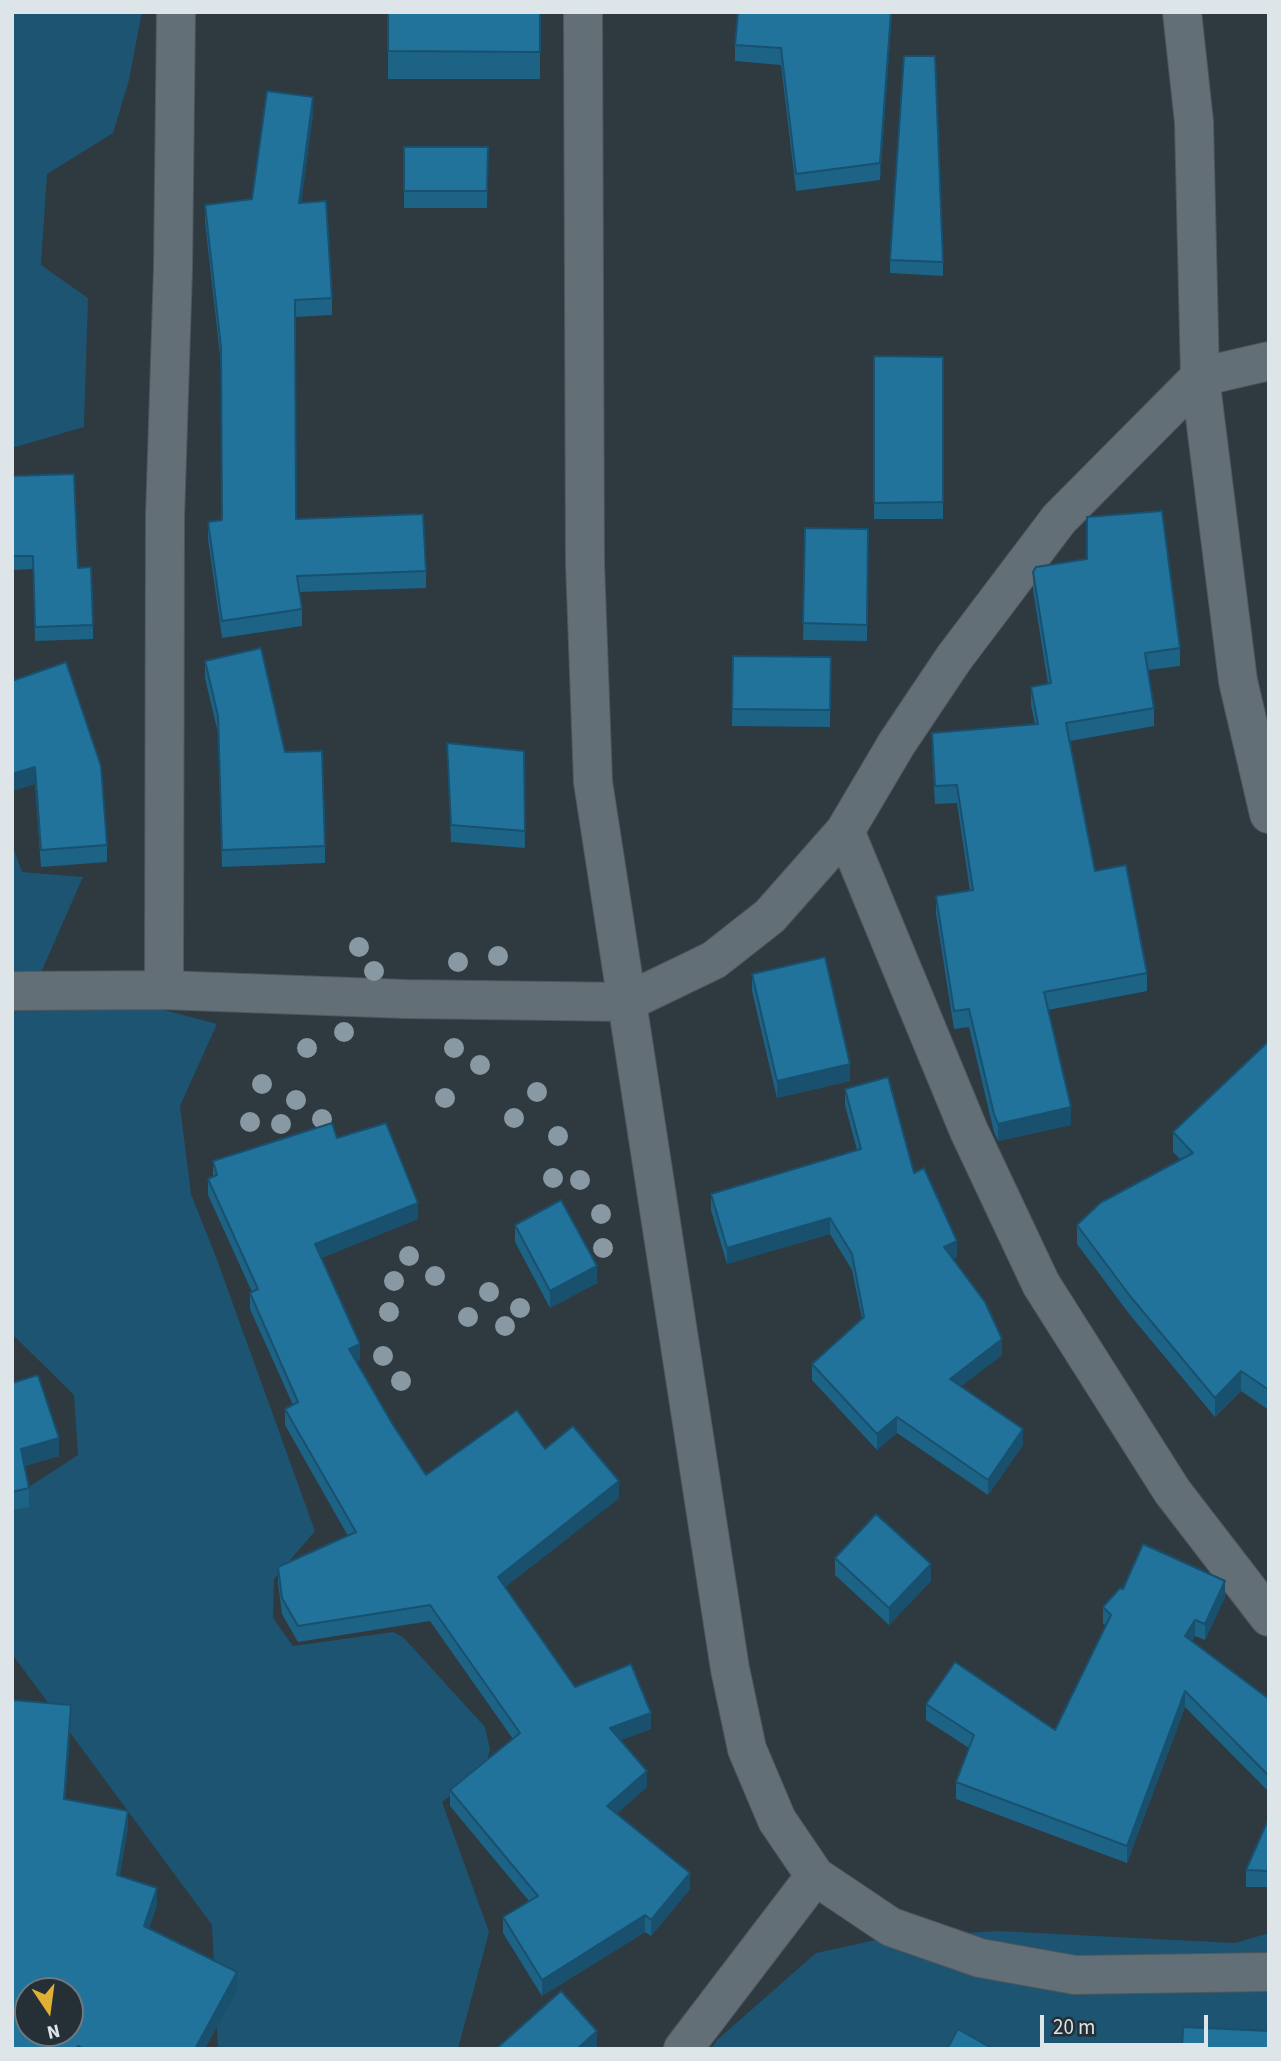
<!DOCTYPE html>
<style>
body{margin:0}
#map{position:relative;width:1281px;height:2061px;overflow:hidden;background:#2e3940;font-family:"Source Sans 3",sans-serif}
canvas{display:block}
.frame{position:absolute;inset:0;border:14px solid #dee5e9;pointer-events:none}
.north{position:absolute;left:14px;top:1977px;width:70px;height:70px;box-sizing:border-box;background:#242f36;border:2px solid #6e787e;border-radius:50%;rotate:167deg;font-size:19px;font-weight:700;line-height:28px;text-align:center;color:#dee5e9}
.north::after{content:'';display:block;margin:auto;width:24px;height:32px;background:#e0b034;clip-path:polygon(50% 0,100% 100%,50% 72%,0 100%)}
.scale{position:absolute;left:1040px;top:2015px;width:168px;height:32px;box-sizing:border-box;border:4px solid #dee5e9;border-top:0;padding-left:9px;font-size:21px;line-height:24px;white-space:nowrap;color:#dee5e9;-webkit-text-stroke:5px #242f36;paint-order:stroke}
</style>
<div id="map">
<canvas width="1281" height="2061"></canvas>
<div class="frame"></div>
<div class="north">N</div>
<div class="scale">20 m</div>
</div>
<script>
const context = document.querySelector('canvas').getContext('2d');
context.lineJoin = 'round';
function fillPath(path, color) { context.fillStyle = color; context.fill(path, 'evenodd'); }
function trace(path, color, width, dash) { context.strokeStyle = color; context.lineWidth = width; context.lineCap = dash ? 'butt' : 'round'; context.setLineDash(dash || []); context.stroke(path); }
fillPath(new Path2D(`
 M12 12H142L129 80 113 133 47 174 41 265 88 298 84 427 12 448Z
 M12 844 22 872 83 877 39 977 217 1024 180 1106 191 1194 216 1257 315 1531 274 1579 273 1618 293 1646 393 1632 403 1637 485 1727 490 1749 485 1770 442 1802 489 1932 458 2049H218L212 1925 12 1654V1512L24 1490 78 1455 74 1395 12 1334Z
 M998 1931 1235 1943 1269 1933V2049H711L717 2040 816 1953 880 1939Z`), '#1c5472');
const minor = new Path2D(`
 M583 12 585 563 593 782 730 1669 747 1749 777 1820 815 1876
 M1182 12 1194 122 1200 377 1238 681 1269 814
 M845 831 969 1131 1041 1284 1172 1491 1269 1617
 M164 990 165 517 173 269 176 12
 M12 991 164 990 405 999 627 1002 714 960 770 916 845 831 897 743 954 658 1059 519 1200 377 1269 361
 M683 2049 815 1876 891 1927 980 1958 1075 1975 1269 1972`);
trace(minor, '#4e575d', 40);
trace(minor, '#626f77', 38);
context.fillStyle = '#8899a4';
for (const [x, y] of [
 [359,947],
 [498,956],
 [458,962],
 [374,971],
 [344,1032],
 [307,1048],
 [454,1048],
 [480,1065],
 [262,1084],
 [537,1092],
 [445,1098],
 [296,1100],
 [514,1118],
 [322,1119],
 [250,1122],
 [281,1124],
 [558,1136],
 [553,1178],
 [580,1180],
 [601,1214],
 [603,1248],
 [409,1256],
 [435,1276],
 [394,1281],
 [489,1292],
 [520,1308],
 [389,1312],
 [468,1317],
 [505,1326],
 [383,1356],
 [401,1381]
]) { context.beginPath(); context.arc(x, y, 10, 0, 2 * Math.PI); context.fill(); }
fillPath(new Path2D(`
 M388 12H540V79H388Z
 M738 12H892L880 180 796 191 781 65 735 61V45Z
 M313 114 301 203 332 298V315L295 317 296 519 426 571V588L299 592 302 609V626L222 638 208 539V522L222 520 221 364 205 222V205L252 199Z
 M404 147H488L487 208H404Z
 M890 260 943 262V276L890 273Z
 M874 356 943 357V519H874Z
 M12 476 78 568 93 625V639L35 641 33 569 13 570Z
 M805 528 868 529 867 641 803 640Z
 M1033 572 1180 648V666L1148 670 1154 708V726L1070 741 1095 871 1147 973V991L1048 1010 1071 1125 998 1141 994 1132 969 1027 954 1029 936 914V896L970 891 957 803 935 804 932 751V733L1035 724 1031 705V687L1048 684 1033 590Z
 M733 656 831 657 830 727 732 726Z
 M205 661 285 752 325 846V863L222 867 218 733 205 678Z
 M12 681 107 845V862L41 867 35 784 12 791Z
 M447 743 524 751 525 848 451 842Z
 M752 974 850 1081 777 1098 752 991Z
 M1269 1041V1410L1241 1391 1215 1417 1130 1315 1077 1244V1225L1181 1160 1173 1152V1132Z
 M845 1089 914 1173 957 1257 953 1259 1002 1355 961 1386 1023 1445 988 1495 897 1433 877 1450 812 1380V1364L862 1319 852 1270 830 1234 727 1264 711 1210V1194L857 1150 845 1105Z
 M337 1138 418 1219 321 1258 360 1360 356 1362 393 1425 426 1475 545 1449 619 1498 505 1587 575 1687 651 1729 621 1740 647 1787 616 1814 690 1889 651 1936 645 1932 542 1996 503 1933V1917L529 1901 450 1806V1790L513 1739 430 1621 298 1642 282 1614 278 1583V1567L348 1536 285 1425V1409L293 1405 250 1309V1293L252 1292 208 1195V1179L213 1177V1161Z
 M515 1225 597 1283 550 1308 515 1242Z
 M12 1383 59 1456 25 1466 29 1488V1507L12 1510Z
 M835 1558 931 1581 889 1625 835 1575Z
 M1123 1589 1225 1597 1205 1640 1195 1636 1192 1641 1269 1699V1792L1185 1707 1127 1863 956 1799V1782L969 1748 926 1720V1704L1055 1730 1106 1626 1103 1623V1607Z
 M1269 1818V1887H1246V1870Z`), '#1d6386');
fillPath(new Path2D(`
 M891 12H892L880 180V163Z
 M313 97V114L299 220V203Z
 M35 767V784L12 791V774Z
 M850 1064V1081L777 1098V1081Z
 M1071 1107V1125L998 1141V1124Z
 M418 1203V1219L315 1260V1244Z
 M830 1218V1234L727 1264V1248Z
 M957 1241V1257L944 1263V1247Z
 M597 1266V1283L550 1308V1291Z
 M1002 1339V1355L950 1395V1379Z
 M360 1344V1360L349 1365V1349Z
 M1241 1371V1391L1215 1417V1398Z
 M897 1417V1433L877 1450V1434Z
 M1023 1429V1445L988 1495V1480Z
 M59 1438V1456L21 1467V1449Z
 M619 1481V1498L498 1593V1577Z
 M931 1564V1581L889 1625V1608Z
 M1225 1581V1597L1205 1640V1624Z
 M1195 1620V1636L1185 1652V1636Z
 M1185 1691V1707L1127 1863V1846Z
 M71 1705V1723L64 1818V1799Z
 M651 1713V1729L610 1744V1728Z
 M647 1771V1787L607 1822V1806Z
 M128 1811V1829L117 1893V1875Z
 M690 1873V1889L651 1936V1920Z
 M157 1888V1906L144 1944V1926Z
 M645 1915V1932L542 1996V1980Z
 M237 1972V1991L205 2049H195Z
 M597 2031V2048L577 2049Z`), '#18506d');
const building = new Path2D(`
 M388 12H540V52L388 51Z
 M738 12H891L880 163 796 174 781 48 735 45Z
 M904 56H935L943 262 890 260Z
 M267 91 313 97 299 203 326 201 332 298 295 300 296 519 423 514 426 571 297 576 302 609 222 621 208 522 222 520 221 347 205 205 252 199Z
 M404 147H488L487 191H404Z
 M874 356 943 357V502L874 503Z
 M74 474 78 568 91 567 93 625 35 627 33 556H13L12 476Z
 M1162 511 1180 648 1145 653 1154 708 1066 723 1095 871 1126 865 1147 973 1044 992 1071 1107 998 1124 994 1114 969 1009 954 1011 936 896 973 890 957 785 935 786 932 733 1038 724 1031 687 1051 683 1033 572 1036 567 1087 559V517Z
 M805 528 868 529 867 625 803 623Z
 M261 648 285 752 322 751 325 846 222 850 218 716 205 661Z
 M733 656 831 657 830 710 732 709Z
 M66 662 101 766 107 845 41 850 35 767 12 774V681Z
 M447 743 524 751 525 831 451 825Z
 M825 957 850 1064 777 1081 752 974Z
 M1269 1041V1390L1241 1371 1215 1398 1130 1296 1077 1225 1100 1203 1193 1153 1173 1132Z
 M888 1077 914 1173 924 1168 957 1241 944 1247 985 1302 1002 1339 950 1379 1023 1429 988 1480 897 1417 877 1434 812 1364 864 1317 852 1254 830 1218 727 1248 711 1194 861 1149 845 1089Z
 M332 1123 337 1138 386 1123 418 1203 315 1244 360 1344 349 1349 393 1425 426 1475 517 1410 545 1449 573 1426 619 1481 498 1577 575 1687 631 1664 651 1713 610 1728 647 1771 607 1806 690 1873 651 1920 645 1915 542 1980 503 1917 538 1896 450 1790 520 1733 430 1605 298 1626 282 1598 278 1567 356 1532 285 1409 298 1402 250 1293 258 1289 208 1179 217 1175 213 1161Z
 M561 1200 597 1266 550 1291 515 1225Z
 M38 1375 59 1438 21 1449 29 1488 12 1492V1383Z
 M876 1514 931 1564 889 1608 835 1558Z
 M1143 1544 1225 1581 1205 1624 1195 1620 1185 1636 1269 1699V1776L1185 1691 1127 1846 956 1782 974 1735 926 1704 955 1662 1055 1730 1111 1615 1103 1607 1120 1588 1123 1589Z
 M12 1700 71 1705 64 1799 128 1811 117 1875 157 1888 144 1926 237 1972 195 2049H84L78 2046 76 2049H12ZM28 1991H70V2033H28Z
 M1269 1818V1871L1246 1870Z
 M561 1991 597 2031 577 2049H496Z
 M1183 2027 1269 2031V2049H1182Z
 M958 2029 993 2049H947Z`);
fillPath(building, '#22739c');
trace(building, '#18506d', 2);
</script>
